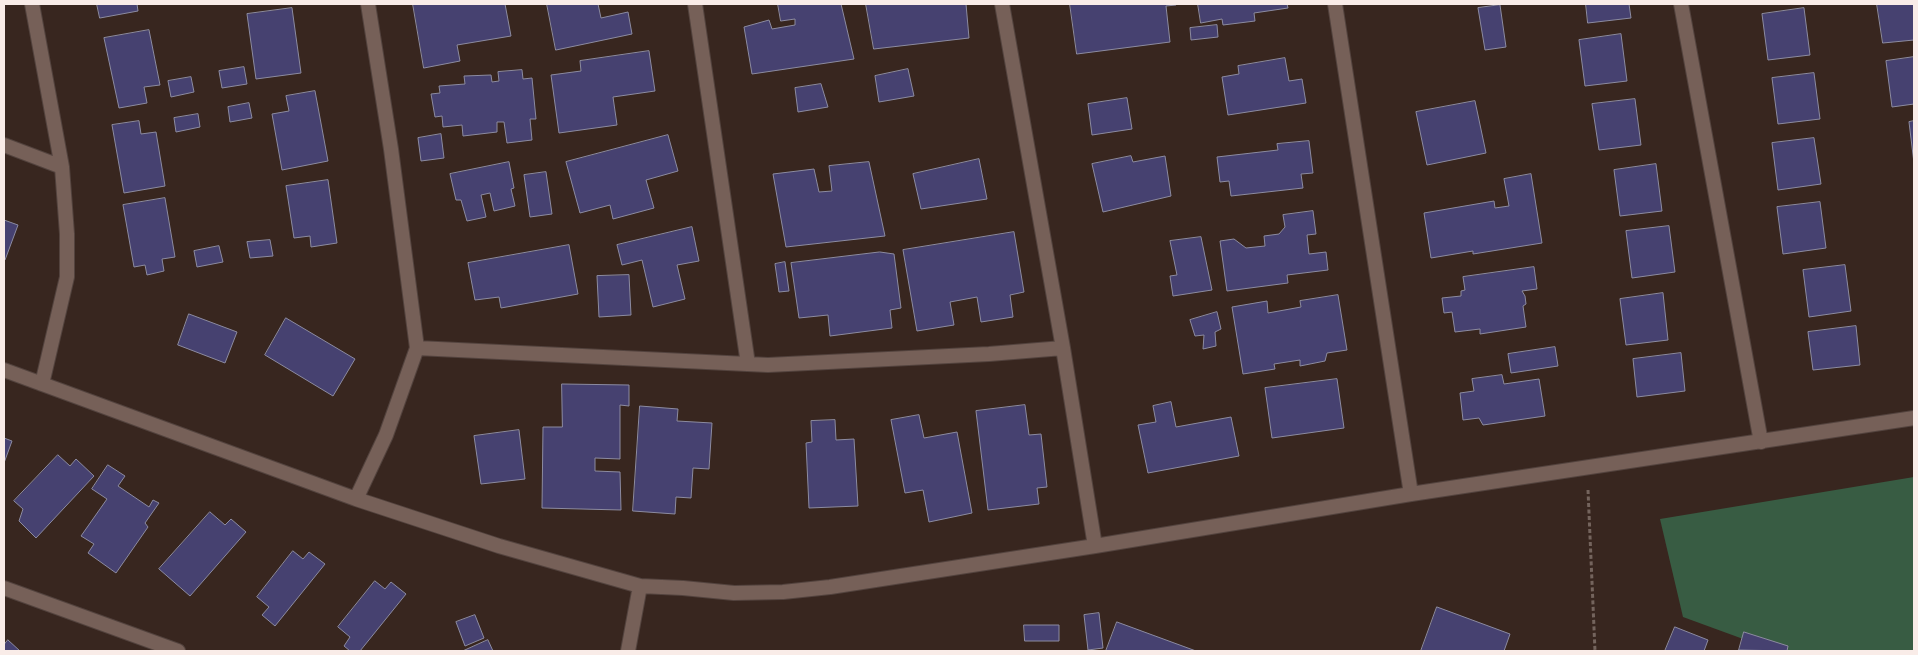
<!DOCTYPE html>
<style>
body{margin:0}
#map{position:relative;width:1918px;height:655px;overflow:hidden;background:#38261f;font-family:Cabin,sans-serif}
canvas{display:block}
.frame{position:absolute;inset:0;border:5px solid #f9ece8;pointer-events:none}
</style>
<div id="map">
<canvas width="1918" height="655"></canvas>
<div class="frame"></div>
</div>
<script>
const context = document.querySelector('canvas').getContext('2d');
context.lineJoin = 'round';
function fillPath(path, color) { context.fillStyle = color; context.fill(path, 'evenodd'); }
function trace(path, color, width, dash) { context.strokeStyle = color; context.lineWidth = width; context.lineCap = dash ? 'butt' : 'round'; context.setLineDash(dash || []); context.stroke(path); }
fillPath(new Path2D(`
 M1914 477V651H1776L1683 617 1660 519Z`), '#385c43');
const building = new Path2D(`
 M97 4H137L138 11 100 18Z
 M413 4H505L511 36 457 45 460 61 424 68Z
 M547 4H598L601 18 628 12 632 34 556 50Z
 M778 4H841L854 59 752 74 744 27 769 20 772 29 795 25V19L781 21Z
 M866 4H966L969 38 874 49Z
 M1070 4H1176V5L1166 6 1170 42 1077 54Z
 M1198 4H1287L1288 8 1254 13 1255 21 1223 25 1222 19 1201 23Z
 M1586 4H1629L1631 18 1588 23Z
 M1877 4H1914V40L1883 43Z
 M1500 5 1506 47 1485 50 1478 8Z
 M292 8 301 73 256 79 247 14Z
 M1804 8 1810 55 1768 60 1762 14Z
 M1217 25 1218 37 1191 40 1190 28Z
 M149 30 160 85 144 87 147 103 119 108 104 38Z
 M1621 34 1627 81 1585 86 1579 40Z
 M649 51 655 91 613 97 617 125 559 133 551 75 581 71 580 61Z
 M1914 57V104L1892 107 1886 61Z
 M1285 58 1289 81 1302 79 1306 103 1228 115 1222 77 1239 74 1238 66Z
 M244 67 247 84 222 88 219 71Z
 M908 69 914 96 879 102 875 76Z
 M522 70 523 79 532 78 536 119H530L532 140 507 143 504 122H497V132L463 136 462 125 443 127 442 116 435 117 431 94 440 93 439 86 465 84 464 76 491 75 492 82 499 81 498 72Z
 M1814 73 1820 119 1778 124 1772 78Z
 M191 77 194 92 171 97 168 81Z
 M821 84 828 107 798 112 795 88Z
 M315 91 328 161 282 170 272 114 289 111 286 96Z
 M1127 98 1132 129 1092 135 1088 104Z
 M1635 99 1641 145 1599 150 1592 104Z
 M1475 101 1486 153 1427 165 1416 112Z
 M249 103 252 118 230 122 228 107Z
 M198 114 200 127 176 132 174 118Z
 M139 121 141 134 156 132 165 186 124 193 112 125Z
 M1914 121V163L1909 122Z
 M441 134 444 158 421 161 418 138Z
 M668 135 678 171 646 180 654 208 613 219 610 205 580 213 566 162Z
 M1814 138 1821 184 1778 190 1772 143Z
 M1309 141 1313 173 1301 174 1303 188 1231 196 1229 181 1220 182 1217 157 1278 150 1277 144Z
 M1131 156 1133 162 1165 156 1171 196 1103 212 1092 164Z
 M979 159 987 199 921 209 913 174Z
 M509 162 514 188 511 189 515 206 494 211 490 193 481 195 486 217 467 221 461 200H456L450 174Z
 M869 162 885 236 786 247 773 174 814 169 819 192 832 191 829 166Z
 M1656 164 1662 211 1620 216 1614 170Z
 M546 172 552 214 530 217 524 175Z
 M1531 174 1542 243 1473 254V251L1431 258 1424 213 1494 201 1495 208 1509 206 1504 179Z
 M328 180 337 243 311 247 310 236 294 238 286 186Z
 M165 198 175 257 162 259 164 271 147 275 145 265 134 267 123 205Z
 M1820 202 1826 248 1783 254 1777 207Z
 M1313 211 1316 234 1307 235 1309 254 1326 252 1328 270 1287 275 1288 283 1227 291 1220 241 1234 239 1246 248 1265 246 1264 236 1279 234 1285 227 1283 215Z
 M4 220 18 225 5 260H4Z
 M1669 226 1675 272 1632 278 1626 231Z
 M692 227 699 261 677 265 685 299 653 307 642 260 622 265 617 245Z
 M1014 232 1024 292 1010 295 1013 317 981 322 977 297 950 302 954 325 917 331 903 250Z
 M1201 237 1212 290 1173 296 1170 276 1177 275 1170 241Z
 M270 240 273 256 250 258 247 242Z
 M569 245 578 294 501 308 499 297 475 300 468 263Z
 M219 246 223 262 197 267 194 251Z
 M880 252 894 254 901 308 890 310 892 328 830 336 828 315 799 318 791 263Z
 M785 262 789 291 779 292 775 264Z
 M1845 265 1851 311 1809 317 1803 270Z
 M1534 267 1537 289 1522 291 1525 296 1526 304 1523 306 1526 327 1480 334V329L1455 332 1452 312 1444 313 1442 298 1461 296V291L1465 290 1463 277Z
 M629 275 631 315 599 317 597 276Z
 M1663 293 1668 340 1626 345 1620 299Z
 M1338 295 1347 350 1327 353 1325 361 1300 366V360L1274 364 1275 369 1243 374 1232 307 1267 301 1268 313 1301 307 1300 301Z
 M1217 312 1221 329 1215 332 1216 346 1203 349 1204 335 1195 336 1190 320Z
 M189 314 237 332 225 363 178 345Z
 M286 318 355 359 333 396 265 355Z
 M1856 326 1860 365 1813 370 1808 332Z
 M1555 347 1558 366 1511 373 1508 354Z
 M1681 353 1685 391 1637 397 1633 359Z
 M1502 375 1504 384 1539 379 1545 416 1483 425 1479 418 1463 420 1460 393 1474 391 1472 379Z
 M1337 379 1344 428 1272 438 1265 388Z
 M562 384 629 385V406L620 405V459L595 458V471L620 472 621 510 542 508 543 427H562Z
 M1171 402 1176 427 1231 417 1239 456 1148 473 1138 425 1156 422 1153 406Z
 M1025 405 1029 435 1041 434 1047 487 1037 488 1039 504 988 510 976 411Z
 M640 406 678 409 677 421 712 423 709 469 693 468 691 498 676 497 675 514 633 511Z
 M919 415 924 438 957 432 972 513 929 522 923 490 905 493 891 420Z
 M835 420 836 440 854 439 858 506 809 508 806 443 812 442 811 421Z
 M519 430 525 479 481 484 474 436Z
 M4 438 12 441 4 463Z
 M58 455 70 466 76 459 94 476 36 538 19 521 23 509 14 501Z
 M108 465 125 476 118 486 149 507 153 500 159 503 145 523 148 527 116 573 88 553 94 544 81 536 107 499 92 489Z
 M210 512 225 525 231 519 246 532 190 596 159 569Z
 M293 551 303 559 309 552 325 564 275 626 262 615 269 607 257 597Z
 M375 581 385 589 391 582 406 594 360 651H350L344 646 350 637 338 627Z
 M1437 607 1510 634 1504 651H1421Z
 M1099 613 1103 648 1088 650 1084 615Z
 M475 615 484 638 465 646 456 622Z
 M1117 622 1196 651H1106Z
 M1024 625H1059V641H1025Z
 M1675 627 1708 640 1704 651H1665Z
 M1744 632 1788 646 1787 651 1739 650Z
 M8 640 20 651H4V645Z
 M488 640 493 651H463Z`);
fillPath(building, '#464170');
trace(building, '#8c8ba0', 1);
const minor = new Path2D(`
 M32 4 62 167 67 234V277L42 384
 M695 4 748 364
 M1002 4 1063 348 1095 546
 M1335 4 1411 494
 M1681 4 1761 442
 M4 145 62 167
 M417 348 768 365 989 354 1063 348
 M4 370 356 499 499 546 640 586 683 588 734 593 783 592 830 587 1095 546 1411 494 1914 418
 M356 499 386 435 417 348 391 149 368 4
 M4 588 178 651
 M628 651 640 586`);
trace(minor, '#53433e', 16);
trace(new Path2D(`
 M1588 490 1595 651`), '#74645d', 3, [4, 2.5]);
trace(minor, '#766058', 14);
</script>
